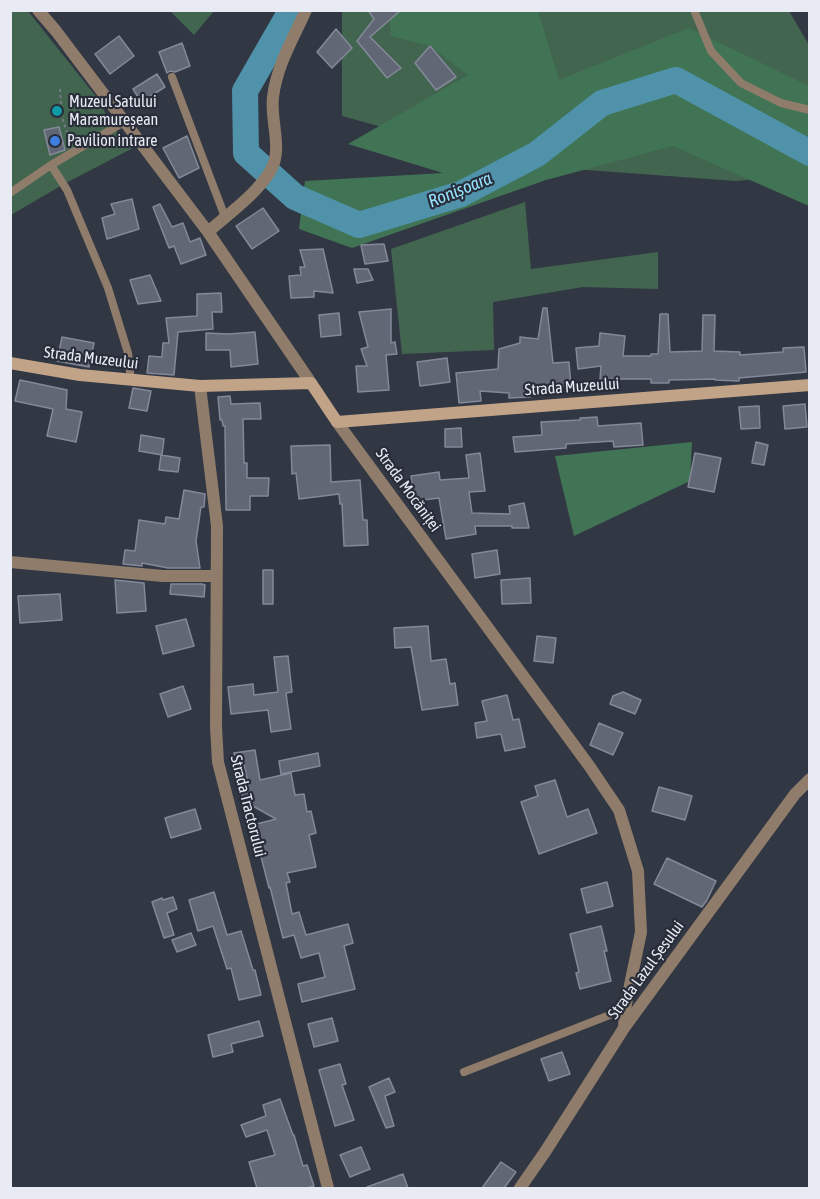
<!DOCTYPE html>
<meta charset="utf-8">
<style>
body{margin:0}
#map{position:relative;width:820px;height:1199px;overflow:hidden;background:#323744;font-family:"Asap Condensed",sans-serif}
canvas{display:block}
.frame{position:absolute;inset:0;border:12px solid #e8ebf4;pointer-events:none}
</style>
<div id="map">
<canvas width="820" height="1199"></canvas>
<div class="frame"></div>
</div>
<script>
const context = document.querySelector('canvas').getContext('2d');
context.lineJoin = 'round';
function fillPath(path, color) { context.fillStyle = color; context.fill(path, 'evenodd'); }
function trace(path, color, width, dash) { context.strokeStyle = color; context.lineWidth = width; context.lineCap = dash ? 'butt' : 'round'; context.setLineDash(dash || []); context.stroke(path); }
function label(font, color, halo, rows, align = 'center') {
  context.font = font + ' "Asap Condensed",sans-serif'; context.lineWidth = 4.5; context.setLineDash([]); context.textBaseline = 'middle'; context.strokeStyle = halo; context.fillStyle = color; for (const [text, x, y, turn = 0] of rows) {
    context.save(); context.translate(x, y); context.rotate((+turn || 0) * Math.PI / 180); context.textAlign = isNaN(turn) ? turn : align; if (halo) context.strokeText(text, 0, 0); context.fillText(text, 0, 0); context.restore();
  }
}
fillPath(new Path2D(`
 M11 11H28L102 104C109 128 116 132 135 147L64 184 11 215Z
 M170 11H214L194 35Z
 M342 11H789L809 45V174L736 181 519 165 342 116Z
 M525 202 531 269 658 252V289L583 287 493 302 494 350 402 354 391 249Z`), '#42654f');
fillPath(new Path2D(`
 M389 11H538L559 80 689 28 809 86V206L673 146 546 180 352 248 299 229 305 181 443 173 348 144 468 75 430 46 391 36Z
 M692 442 690 481 574 536 555 456Z`), '#407454');
trace(new Path2D(`
 M289 10 287 18 245 91 246 153 295 197 359 225 461 194 537 154 602 103 676 80 810 153`), '#4f92a9', 26);
const building = new Path2D(`
 M368 10H401L370 37 401 68 387 78 357 41 374 19Z
 M336 29 352 48 332 68 317 52Z
 M119 36 134 56 110 74 95 54Z
 M182 43 190 66 175 72 170 71 167 73 159 52Z
 M430 46 456 77 436 90 415 63Z
 M157 74 165 87 141 102 133 89Z
 M59 127 65 150 50 155 44 130Z
 M187 136 199 168 179 178 163 148Z
 M132 199 139 229 107 239 102 218 115 214 111 204Z
 M160 204 172 227 183 223 190 242 200 238 206 255 181 264 174 246 169 248 153 207Z
 M263 208 279 231 252 249 236 226Z
 M384 244 388 261 365 264 361 245Z
 M323 249 333 293 314 291V297L291 298 289 276 301 275 300 267H305L300 250Z
 M354 269H368L373 280 357 283Z
 M150 275 161 301 138 304 130 280Z
 M221 293 222 312H212L213 329 178 332 174 375 147 373 149 356 162 357 163 343H169L166 318 197 316V294Z
 M543 308H547L553 363 569 362 571 386 530 389V397L509 398V393L480 391 481 401 459 403 456 373 498 369 499 349 520 343V337L538 339Z
 M391 309V343L395 342 397 354 386 355 389 390 358 392 356 366H367L361 349 368 347 359 312Z
 M339 313 341 335 321 337 319 315Z
 M660 314H668L670 352 702 351 703 315H715L714 351 740 352V355L783 352V348L804 347 806 372 739 378V381L715 380V379L669 380V383H651V379H600L601 366 578 369 576 348 599 346 600 333 625 336 623 356H651V354H658Z
 M255 332 258 364 231 367 230 350H206V333L229 334Z
 M62 337 94 343 89 367 57 361Z
 M447 358 450 382 420 386 417 362Z
 M20 380 67 390 66 409 82 412 76 442 47 436 53 409 15 401Z
 M133 388 151 391 147 411 129 408Z
 M230 396 231 404 260 403 261 419H243L244 463H247V478H269L268 496H250V510H226L225 426H223L222 420H220L218 397Z
 M805 404 807 427 785 429 783 406Z
 M759 406 760 428 741 429 739 407Z
 M597 417 598 426 641 423 643 445 614 447 613 441 566 444V448L515 452 513 437 542 435 541 422 580 420V418Z
 M461 428 462 447H445V429Z
 M141 435 164 439 162 455 139 451Z
 M756 442 768 445 764 465 752 463Z
 M330 445 331 482 360 480 363 520H367L368 545 344 546 342 504H340L339 494 299 499 296 473 292 474 291 446Z
 M480 453 485 491 469 492 472 513 510 514 509 506 524 503 529 528H512V526H475L476 534 446 539 439 498 414 501 411 476 439 472 440 480 469 478 466 455Z
 M695 453 721 458 714 492 688 487Z
 M161 455 180 458 178 472 159 470Z
 M184 490 205 494 204 507H201L196 541 200 568H168L142 563V566L123 564 125 550 135 551 139 520 165 524 166 517 179 519Z
 M497 550 500 574 475 578 472 554Z
 M263 570H273V604H263Z
 M530 578 531 603 502 604 501 580Z
 M115 580 144 583 146 611 117 613Z
 M171 584H202L205 585 204 597 170 594Z
 M60 594 62 620 20 623 18 596Z
 M186 619 194 646 163 654 156 626Z
 M428 626 431 661 446 659 450 684 455 683 458 705 422 710 411 647 395 648 394 628Z
 M537 636 556 638 553 663 534 661Z
 M288 656 292 692 286 693 291 729 271 732 268 710 231 714 228 687 253 684 254 695 278 692 274 657Z
 M183 686 191 709 168 717 160 694Z
 M623 692 641 700 635 714 610 704 613 696Z
 M507 695 513 720 519 719 525 747 505 751 501 734 477 738 475 723 487 721 482 701Z
 M599 723 623 733 613 755 590 745Z
 M255 750 260 780 291 773 295 795 304 794 307 812 311 811 316 833 309 835 316 867 287 873 290 882 286 883 292 914 299 912 306 935 348 924 353 943 344 946 355 989 302 1002 298 984 325 977 319 953 301 958 294 935 283 938 270 887 269 888 253 825 276 819 244 801 241 790 249 788 244 765 237 766 234 753Z
 M318 753 320 766 281 774 279 761Z
 M555 780 567 817 588 809 597 833 539 854 521 802 538 796 535 786Z
 M659 787 692 796 685 820 652 811Z
 M195 809 201 829 171 838 165 818Z
 M667 858 716 881 707 900 702 907 654 884Z
 M607 882 613 906 587 913 581 889Z
 M214 892 227 935 241 931 253 970H255L261 995 239 1000 231 968 227 969 213 926 198 931 189 900Z
 M173 897 177 909 167 913 174 935 164 938 152 902 162 898 163 900Z
 M601 926 607 951H604L611 981 580 989 576 973 579 972 570 934Z
 M191 933 196 945 177 952 172 940Z
 M332 1018 338 1041 314 1047 308 1024Z
 M259 1021 263 1036 231 1044 233 1052 213 1057 208 1035Z
 M562 1052 570 1074 549 1081 541 1059Z
 M340 1064 346 1084 342 1085 354 1120 335 1126 319 1070Z
 M389 1078 395 1092 385 1096 394 1126 386 1128 369 1087Z
 M280 1099 293 1135H294L303 1166 307 1165 314 1186 306 1188H257L249 1162 275 1155 267 1130 246 1137 241 1125 266 1116 263 1105Z
 M361 1147 370 1169 350 1177 340 1155Z
 M501 1162 516 1172 504 1188H482Z
 M403 1174 408 1188H367V1187Z`);
fillPath(building, '#616775');
trace(building, '#838998', 1.5);
trace(new Path2D(`
 M60 89 62 117 70 142`), '#747883', 2, [3, 3]);
trace(new Path2D(`
 M694 10 711 51 741 83 781 103 810 110
 M172 77 225 217
 M51 165 67 190 108 288 128 353 131 381
 M10 193 51 165 124 122
 M464 1072 625 1009`), '#8f7c6b', 8);
trace(new Path2D(`
 M38 10 56 31 208 232 311 383
 M208 232C228 214 257 194 271 170 283 148 270 121 273 97 277 65 293 39 306 10
 M200 386 217 526 216 727 218 762 328 1188
 M337 422 590 767 619 810 638 871 641 932 625 1009 624 1028
 M10 562 163 576H216
 M520 1188 545 1152 624 1028 795 794 810 779`), '#8f7c6b', 12);
trace(new Path2D(`
 M10 363 80 375 200 386 311 383 337 422 810 385`), '#c1a388', 12);
for (const [x, y, r, color] of [
 [57,111,6,"#0f9aa8"],
 [55,141,6,"#3f7fe0"]
]) { const dot = new Path2D(); dot.arc(x, y, r, 0, 2 * Math.PI); context.fillStyle = color; context.fill(dot); trace(dot, '#282d39', 2); }
label('16px', '#e8ebf4', '#282d39', [
 ["Muzeul Satului",69,102],
 ["Maramureșean",69,120],
 ["Pavilion intrare",67,141]
], 'left');
label('16px', '#e8ebf4', '#282d39', [
 ["Strada Muzeului",91,358,7],
 ["Strada Muzeului",572,387,-4],
 ["Strada Mocăniței",408,490,54],
 ["Strada Tractorului",248,806,76],
 ["Strada Lazul Șesului",646,970,-54]
]);
label('italic 18px', '#96e3ff', '#282d39', [
 ["Ronișoara",460,190,-22]
]);
</script>
